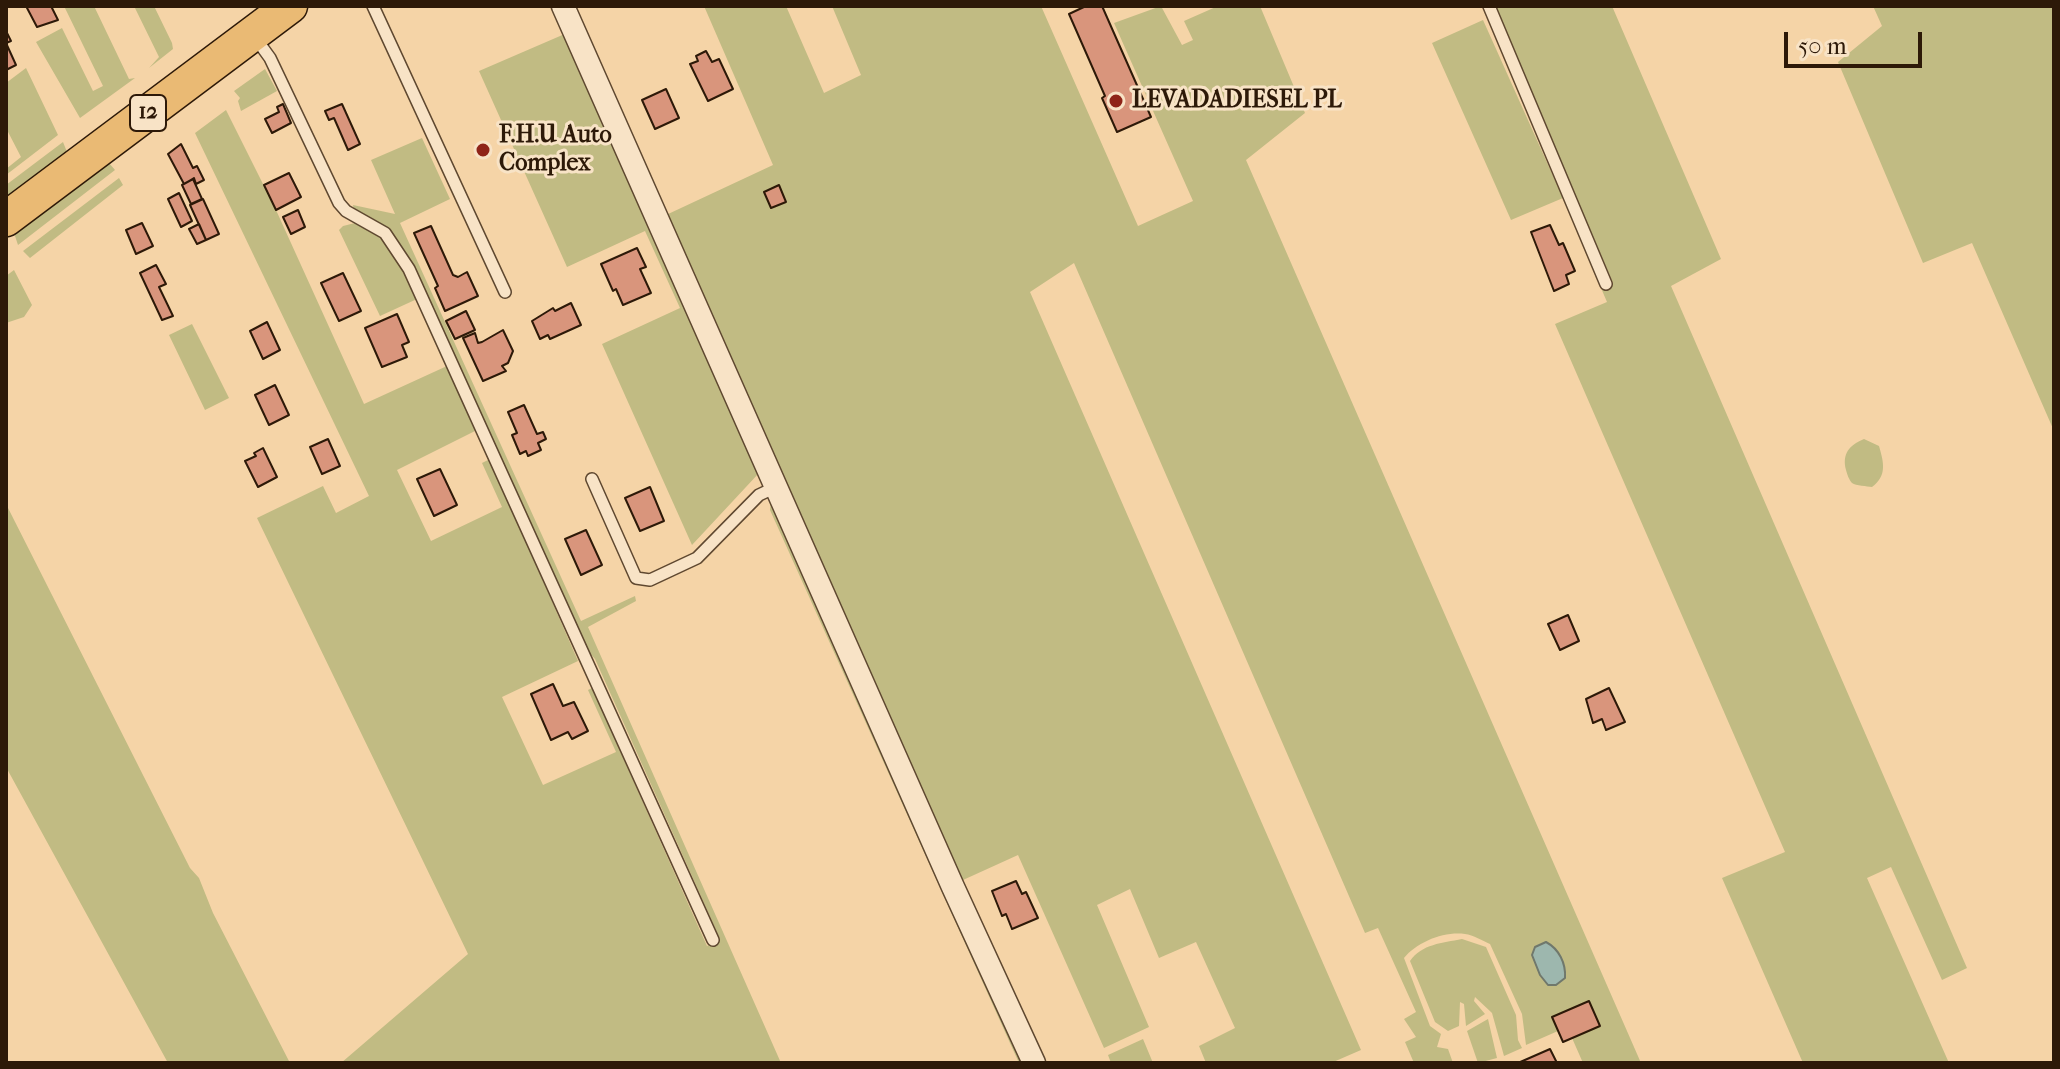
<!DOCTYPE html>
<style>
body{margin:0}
#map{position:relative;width:2060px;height:1069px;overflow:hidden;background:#f5d4a7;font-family:"IM FELL French Canon",serif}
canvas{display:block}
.frame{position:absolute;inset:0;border:8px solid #2d1908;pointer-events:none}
.scale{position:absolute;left:1784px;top:32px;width:138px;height:36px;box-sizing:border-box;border:4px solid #2d1908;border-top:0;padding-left:10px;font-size:24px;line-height:28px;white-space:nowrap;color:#2d1908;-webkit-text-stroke:6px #f8e3c6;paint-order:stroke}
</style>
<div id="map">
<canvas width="2060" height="1069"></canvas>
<div class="frame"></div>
<div class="scale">50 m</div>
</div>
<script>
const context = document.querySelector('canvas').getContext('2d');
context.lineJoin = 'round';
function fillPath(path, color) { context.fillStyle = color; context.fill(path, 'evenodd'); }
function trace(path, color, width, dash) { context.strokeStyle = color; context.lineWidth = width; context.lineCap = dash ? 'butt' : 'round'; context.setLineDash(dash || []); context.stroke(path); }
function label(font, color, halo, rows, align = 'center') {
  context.font = font + ' "IM FELL French Canon",serif'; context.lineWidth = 6; context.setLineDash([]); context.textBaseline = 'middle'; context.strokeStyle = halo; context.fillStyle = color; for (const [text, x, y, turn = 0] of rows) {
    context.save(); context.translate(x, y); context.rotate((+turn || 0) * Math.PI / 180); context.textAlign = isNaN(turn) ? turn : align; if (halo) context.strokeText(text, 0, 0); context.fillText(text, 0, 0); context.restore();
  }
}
fillPath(new Path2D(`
 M64 6H94L129 79 135 78 80 118 36 42 62 28 93 91 103 86Z
 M134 6H154L172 43 173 49 149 68 159 57Z
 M704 6H786L824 93 861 75 832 6H1041L1138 226 1193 201 1114 23 1161 6 1182 45 1193 40 1184 21 1218 6H1260L1305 113 1246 160 1641 1063H1583L1572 1038 1600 1026 1558 1031 1526 1045 1522 1014 1490 944C1483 941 1473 935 1465 934 1444 931 1417 942 1404 958L1430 1026 1441 1034 1437 1047 1448 1049 1453 1063H1414L1405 1042 1416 1037 1404 1019 1416 1012 1378 928 1365 933 1074 263 1030 292 1361 1050 1331 1063H1206L1199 1046 1235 1028 1196 942 1159 958 1130 889 1097 905 1149 1027 1104 1048 1018 855 963 880 954 870 666 215 773 165Z
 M1494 6H1612L1721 259 1671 286 1967 968 1942 980 1891 867 1867 878 1949 1063H1803L1722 878 1785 852 1555 324 1607 302 1601 288 1613 283Z
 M1873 6H2054V431L1972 243 1923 263 1838 62 1882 26Z
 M1483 20 1563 198 1511 220 1432 43Z
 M567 33 759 473 692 545 602 344 680 308 645 231 567 267 479 71Z
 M26 68 58 135 6 175V169L21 157 6 128V83Z
 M265 69 277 91 241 111 238 101 240 98 234 91Z
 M226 110 276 210 364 404 447 366 475 431 397 470 431 541 502 507 482 463 490 459 578 661 502 697 543 785 616 752 588 690 592 688 707 946 720 939 595 659 589 652 404 251 392 234 354 210 353 205 395 214 371 160 422 138 450 199 400 223 581 621 635 596 636 601 588 627 781 1063H341L468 954 257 518 323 486 336 513 369 496 195 133Z
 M63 142 67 152 6 199V185Z
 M109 163 115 170 18 245 14 233Z
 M119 178 123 185 30 258 23 251Z
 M355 223C390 234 401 268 417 299L380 316 339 230 343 226Z
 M14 270 32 305 24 317 6 323V276Z
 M192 324 229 398 205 410 169 335Z
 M1864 439 1879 446C1884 463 1887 476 1872 487 1867 486 1856 486 1852 483 1849 480 1847 474 1846 470 1842 454 1849 445 1864 439Z
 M771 499 1026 1063H1019L770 510Z
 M6 504 190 868 199 878 213 913 290 1063H168L6 767Z
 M1462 939 1486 947 1516 1015 1518 1040 1522 1048 1504 1056 1492 1013 1475 997 1474 1001 1485 1014 1466 1026 1464 1004 1460 1002 1459 1026 1448 1031 1435 1022 1410 961C1422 944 1442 943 1462 939Z
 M1488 1019 1497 1058 1478 1063 1467 1031Z
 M1143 1039 1153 1063H1111L1108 1055Z`), '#c1bb83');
const water = new Path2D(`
 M1546 942C1559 949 1566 963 1565 978L1556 985H1548L1540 975 1532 955 1535 947Z`);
fillPath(water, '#9db7ae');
trace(water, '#70786c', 2);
const building = new Path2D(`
 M26 6H51L58 20 37 27Z
 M1086 6H1102L1151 117 1117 132 1102 98 1105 96 1069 14Z
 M6 31 11 41 6 43 16 65 6 70Z
 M706 51 712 62 719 59 733 89 708 101 690 64 698 61 696 56Z
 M666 89 679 118 655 129 642 100Z
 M283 104 291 123 272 133 265 119 279 112 277 107Z
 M342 104 360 144 348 150 334 118 329 120 325 111Z
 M181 144 193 168 197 166 204 180 196 184 194 178 184 184 168 154Z
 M289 173 301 197 276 210 264 185Z
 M193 179 202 199 191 204 182 185Z
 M779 185 786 202 771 208 764 192Z
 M179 193 192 221 181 227 168 199Z
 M203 199 219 234 206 240 190 205Z
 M298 210 305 227 291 234 283 217Z
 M142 223 153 246 136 254 126 230Z
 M199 224 206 240 197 244 189 229Z
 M1550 225 1559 245 1563 243 1575 271 1566 275 1569 284 1554 291 1531 232Z
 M431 226 453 275 458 277 467 272 478 296 445 311 435 288 438 286 414 233Z
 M637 248 646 267 640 269 651 293 623 305 616 289 613 291 601 264Z
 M156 265 166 284 159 287 173 316 162 320 140 273Z
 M343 273 361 311 339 321 321 283Z
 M571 303 581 325 550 339 548 335 540 339 532 321 553 308 555 311Z
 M466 311 475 330 455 339 446 321Z
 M397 314 409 342 402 345 407 357 382 367 365 328Z
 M267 322 280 350 263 359 250 331Z
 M503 330 513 351 508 363 502 366 506 371 483 381 463 338 475 333 478 343 482 342Z
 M275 385 289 415 269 425 255 395Z
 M524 405 537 434 543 432 546 439 538 443 541 450 528 456 526 451 520 454 512 435 517 433 508 412Z
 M328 439 340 466 322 474 310 447Z
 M263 448 277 477 258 487 245 461 256 456 254 453Z
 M440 469 457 505 434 516 417 479Z
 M650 487 664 521 640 531 625 498Z
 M586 530 602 565 581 575 565 539Z
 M1568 615 1579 641 1560 650 1548 624Z
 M553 684 563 706 574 702 588 731 572 739 568 732 551 740 531 694Z
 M1609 688 1625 722 1606 730 1602 719 1593 723 1586 699Z
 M1016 881 1022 894 1026 892 1038 918 1012 929 1006 914 1002 916 992 891Z
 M1589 1001 1600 1026 1563 1042 1552 1017Z
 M1550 1049 1557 1063H1518Z`);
fillPath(building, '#d9957c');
trace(building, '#2d1908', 2);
const service = new Path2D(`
 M373 6 505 292
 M1489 6 1606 284
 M254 36 270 58 339 203 346 211 385 233 409 269 713 940
 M592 479 636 578 650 580 697 558 759 495 776 487`);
const minor = new Path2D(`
 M563 6 953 887 1034 1063`);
const primary = new Path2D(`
 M6 219 290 6`);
trace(service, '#5f4830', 14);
trace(minor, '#5f4830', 25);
trace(primary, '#2d1908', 37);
trace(service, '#f8e3c6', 11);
trace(minor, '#f8e3c6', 22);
trace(primary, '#eaba74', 34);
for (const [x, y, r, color] of [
 [1116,101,8,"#8f2418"],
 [483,150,8,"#8f2418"]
]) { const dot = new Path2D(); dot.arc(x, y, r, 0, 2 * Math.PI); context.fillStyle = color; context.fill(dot); trace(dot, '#f8e3c6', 3); }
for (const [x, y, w] of [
 [148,113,36]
]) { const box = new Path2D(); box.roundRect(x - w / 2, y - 18, w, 36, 6); context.fillStyle = '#f8e3c6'; context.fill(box); trace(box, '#2d1908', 2); }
label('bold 22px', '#2d1908', null, [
 ["12",148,113]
]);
label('bold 24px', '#2d1908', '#f8e3c6', [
 ["LEVADADIESEL PL",1132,101],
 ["F.H.U Auto",499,136],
 ["Complex",499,164]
], 'left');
</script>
